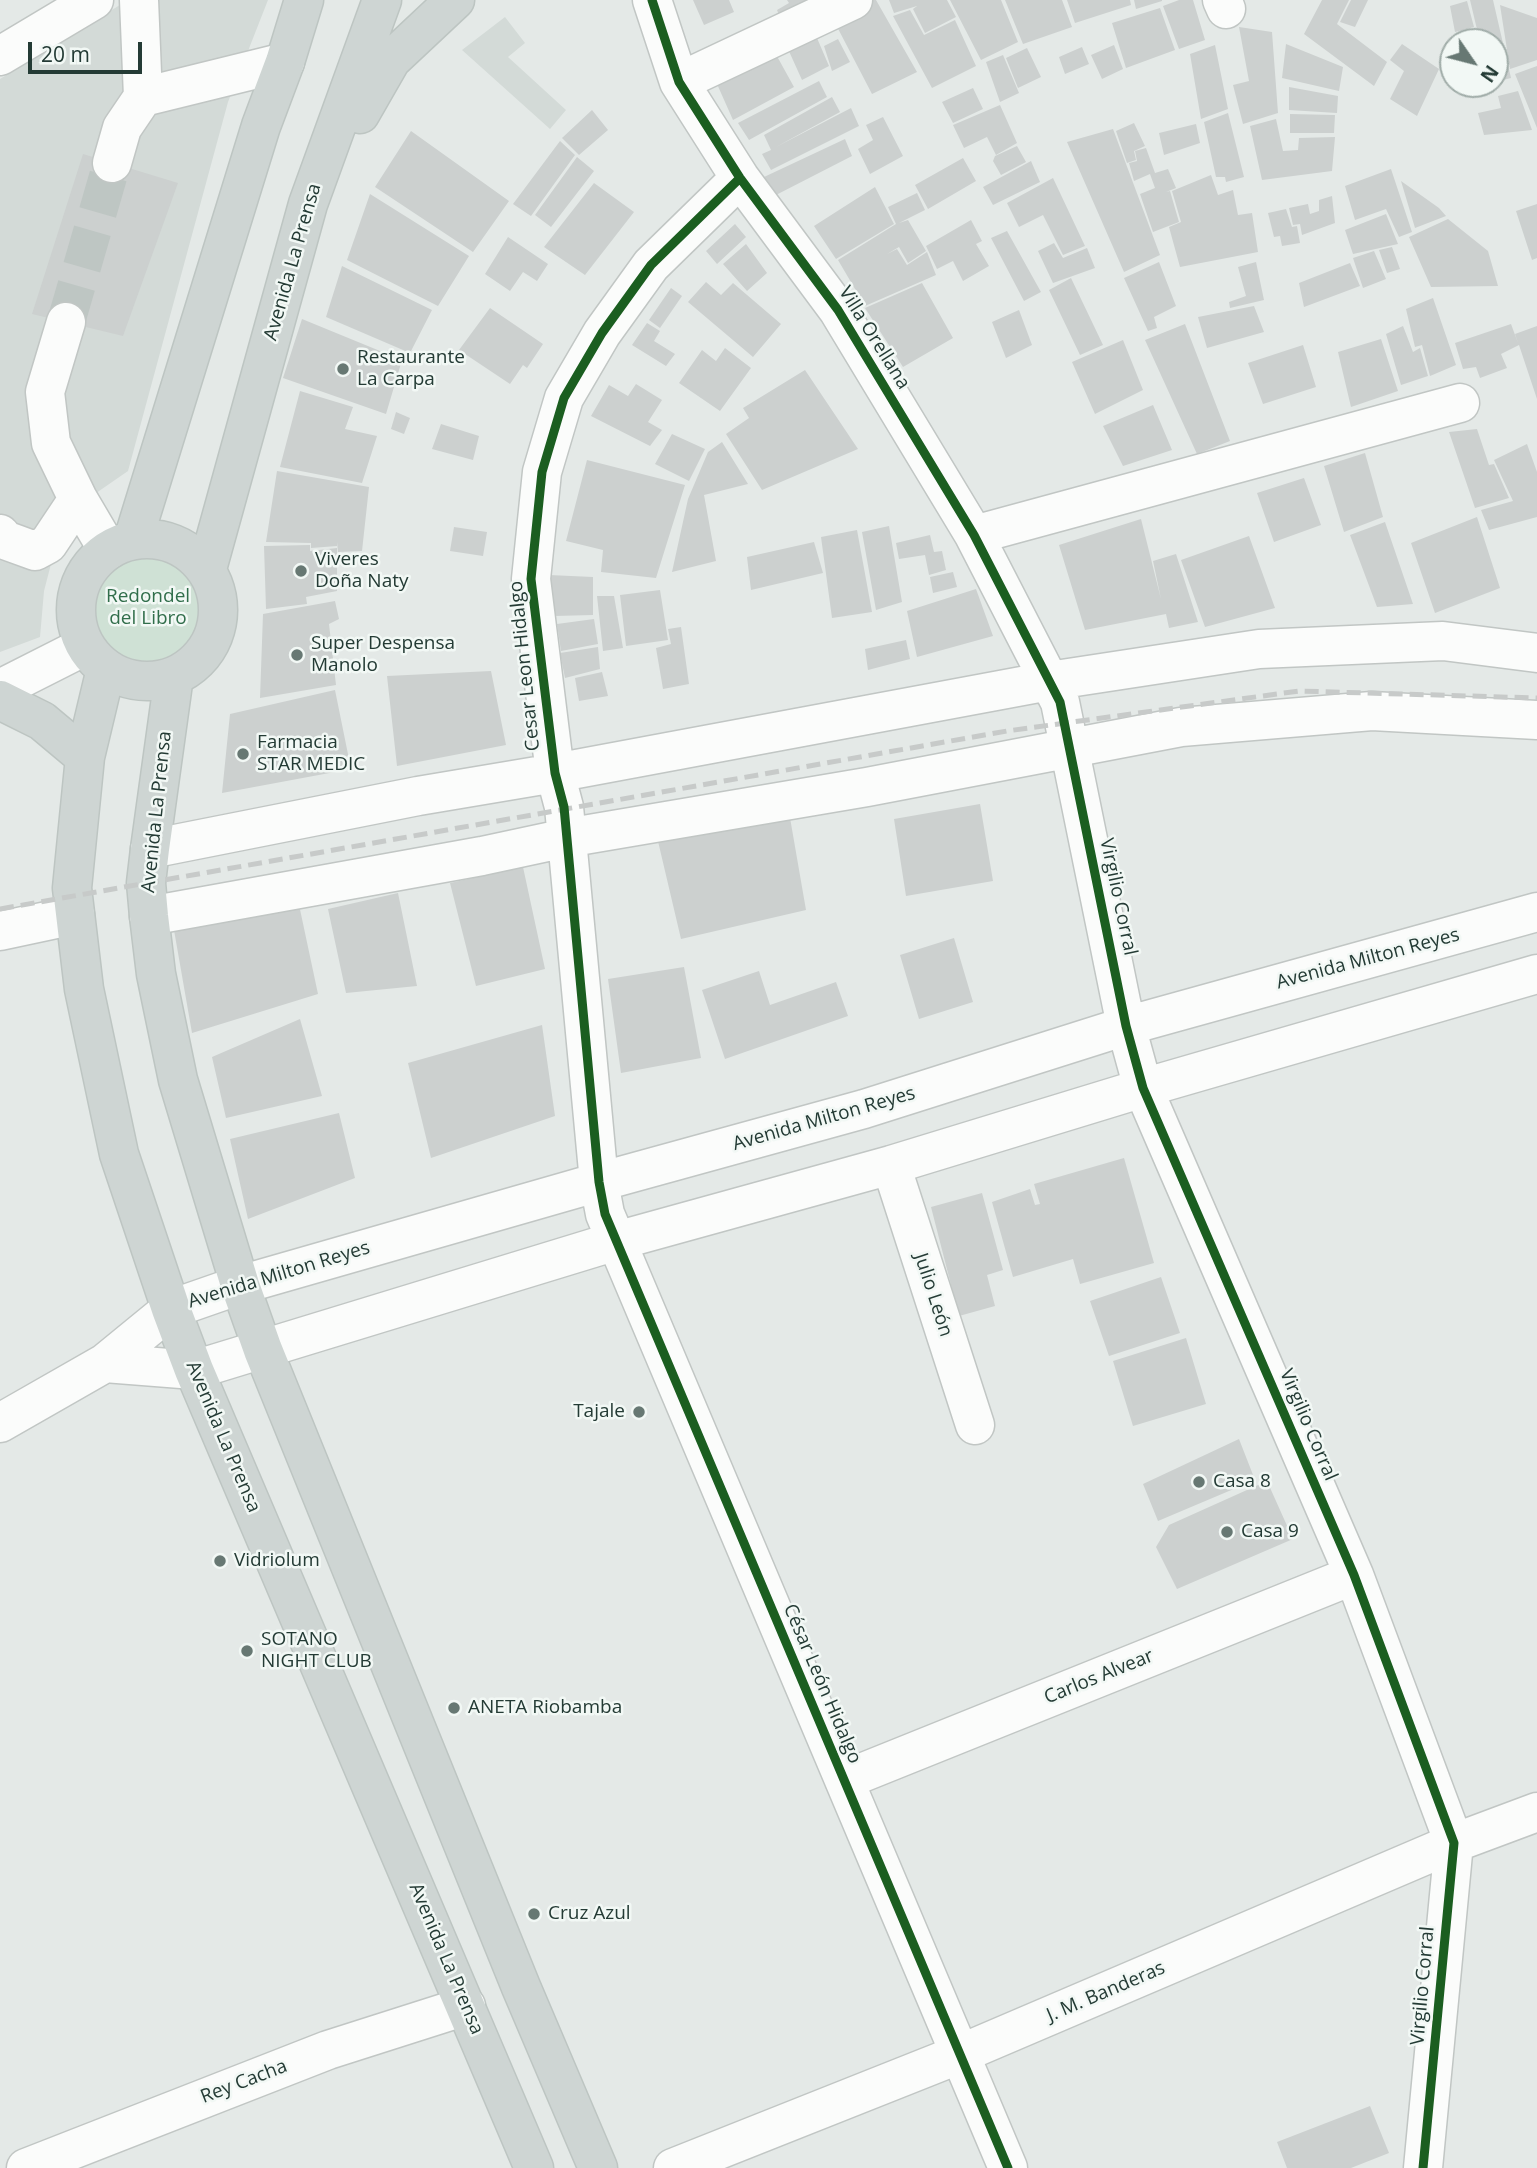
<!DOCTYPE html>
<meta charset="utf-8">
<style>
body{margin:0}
#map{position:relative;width:1537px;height:2168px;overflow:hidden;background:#e4e9e7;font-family:"Open Sans",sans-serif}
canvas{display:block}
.north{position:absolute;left:1439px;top:28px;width:70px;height:70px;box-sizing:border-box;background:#f2f8f5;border:2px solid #a0aca8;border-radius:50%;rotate:125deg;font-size:19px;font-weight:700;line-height:28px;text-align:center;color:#243b35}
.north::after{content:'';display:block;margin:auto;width:24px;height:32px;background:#677873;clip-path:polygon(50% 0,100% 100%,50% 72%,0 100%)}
.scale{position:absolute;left:28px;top:42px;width:114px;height:32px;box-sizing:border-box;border:4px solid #243b35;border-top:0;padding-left:9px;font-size:21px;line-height:24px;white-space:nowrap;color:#243b35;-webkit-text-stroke:5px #f2f8f5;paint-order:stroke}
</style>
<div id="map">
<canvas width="1537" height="2168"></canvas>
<div class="north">N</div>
<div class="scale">20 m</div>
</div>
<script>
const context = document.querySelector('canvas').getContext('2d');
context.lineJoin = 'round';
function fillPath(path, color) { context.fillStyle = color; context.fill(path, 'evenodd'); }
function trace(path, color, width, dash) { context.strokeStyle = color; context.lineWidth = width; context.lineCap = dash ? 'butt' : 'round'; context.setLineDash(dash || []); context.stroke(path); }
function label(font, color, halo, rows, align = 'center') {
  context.font = font + ' "Open Sans",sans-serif'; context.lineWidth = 5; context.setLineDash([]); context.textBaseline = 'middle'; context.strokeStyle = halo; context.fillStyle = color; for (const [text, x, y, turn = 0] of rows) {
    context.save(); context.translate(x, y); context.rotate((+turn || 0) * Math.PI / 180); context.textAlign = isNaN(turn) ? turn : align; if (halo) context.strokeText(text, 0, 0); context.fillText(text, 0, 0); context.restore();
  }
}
fillPath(new Path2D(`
 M128 0H268L228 102 128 471 86 500 58 537 44 591 40 637 0 652V79Z
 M505 17 525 43 508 57 566 110 550 129 462 50Z`), '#d3dad7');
fillPath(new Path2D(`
 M88 608a60 60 0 1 1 120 0a60 60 0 1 1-120 0Z`), '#cfe1d5');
fillPath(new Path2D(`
 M693 0H729L734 12 704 25Z
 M787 0H826L783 25 777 10 789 3Z
 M873 0H876L917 72 872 94 833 19Z
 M889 0H947L956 17 925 33 913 9 917 6 894 13Z
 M950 0H1001L1018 42 981 60Z
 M1005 0H1062L1072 27 1023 44Z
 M1067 0H1130L1131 5 1075 23Z
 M1134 0H1162V1L1136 9Z
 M1179 0H1193L1205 40 1179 49 1163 6Z
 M1322 0H1349L1337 24 1387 62 1374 86 1304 34Z
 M1351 0H1368L1355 27 1340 22Z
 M1470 0H1493L1511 78 1495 82V42H1480Z
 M1467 1 1474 27 1455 32 1450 6Z
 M1500 5 1537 18V60L1510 69Z
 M1160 8 1175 50 1126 68 1112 23Z
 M910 10 924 35 955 20 976 66 932 88 893 16Z
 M811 24 829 66 802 80 783 38Z
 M1239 27 1272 32 1278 113 1243 124 1233 85 1249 81Z
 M838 39 850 62 832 71 824 46Z
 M1286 44 1343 67 1339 91 1282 78Z
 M1402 44 1439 69 1417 116 1390 99 1404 71 1390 60Z
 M1114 45 1123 69 1102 79 1091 55Z
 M1215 45 1228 109 1201 119 1190 54Z
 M1082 47 1089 64 1065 74 1059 57Z
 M1027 48 1041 77 1018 88 1006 58Z
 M773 49 794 87 733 120 717 84Z
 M1003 55 1019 93 1000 102 986 62Z
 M1537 66V128L1515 74Z
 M819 81 827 97 749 140 738 123Z
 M1289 87 1338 96 1337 113 1289 110Z
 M973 88 983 109 953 123 942 102Z
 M1518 91 1532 130 1484 135 1478 113 1501 108 1498 96Z
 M832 97 840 112 776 147 851 108 859 126 771 170 762 154 771 150 764 135Z
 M1000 105 1017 143 996 155 987 137 964 148 953 125Z
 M592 110 608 130 579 155 562 138Z
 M1228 113 1244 177 1226 182 1225 177H1216L1204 122Z
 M1290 114 1335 115 1334 133H1290Z
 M883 117 903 156 870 174 858 149 873 140 866 125Z
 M1276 119 1283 151 1298 150 1299 138 1335 137 1332 171 1262 180 1250 126Z
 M1134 123 1145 146 1134 151 1136 160 1127 163 1116 131Z
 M1196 124 1200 143 1164 155 1159 133Z
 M1113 129 1160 255 1124 272 1067 142Z
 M411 131 509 201 473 252 375 187Z
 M845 139 852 156 774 196 764 177Z
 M560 141 575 155 531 216 513 204Z
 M1017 146 1026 162 1001 175 993 161 995 156Z
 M1146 148 1155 173 1168 169 1176 188 1166 192 1170 191 1179 222 1153 232 1140 194 1155 188 1150 174 1134 181 1129 163 1137 161 1135 151Z
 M83 154 178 183 123 336 32 314Z
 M577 157 594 171 551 227 535 215Z
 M963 158 976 181 928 209 915 185Z
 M1031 161 1040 182 993 205 983 187Z
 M1391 169 1412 232 1399 237 1386 209 1355 220 1345 186Z
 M1211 175 1218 195 1233 190 1238 215 1252 213 1258 252 1180 267 1169 227 1181 222 1172 191Z
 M1053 178 1085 246 1063 255 1043 215 1019 227 1007 203Z
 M1401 181 1439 208 1446 216 1415 228Z
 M594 183 634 212 585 275 544 247Z
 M875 187 894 224 836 259 814 226Z
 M917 193 925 210 899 223 908 220 926 251 908 263 899 247 887 254 897 249 907 265 927 252 936 275 865 306 838 260 896 224 888 207Z
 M370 194 469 256 438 306 347 260Z
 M1332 196 1335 223 1302 235 1300 224 1293 225 1289 208 1308 204 1310 214 1319 211V200Z
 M1537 204V258L1532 260 1516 211Z
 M1286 209 1292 227 1297 226 1300 243 1282 246 1280 236 1274 237 1268 213Z
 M1386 214 1398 244 1353 254 1345 230Z
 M1448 219 1488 251 1498 286 1431 287 1409 237Z
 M971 220 982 241 976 244 989 266 963 281 953 261 937 269 926 246Z
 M735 224 746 237 717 264 706 251Z
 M1007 231 1041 292 1024 301 991 238Z
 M508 237 548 264 537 281 523 272 510 291 485 274Z
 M1054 243 1063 258 1087 248 1095 268 1053 283 1038 251Z
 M746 244 767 273 747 291 723 264Z
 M1392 247 1400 269 1387 273 1379 250Z
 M1374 251 1386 279 1363 288 1353 258Z
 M1159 262 1176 306 1154 317 1157 328 1148 331 1124 278Z
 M1256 262 1264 300 1230 308 1229 302 1246 296 1238 267Z
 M1350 263 1360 286 1304 307 1299 283Z
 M342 266 432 310 410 353 326 317Z
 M1071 278 1103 345 1080 355 1049 290Z
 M706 282 721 295 733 283 781 324 753 357 688 302Z
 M922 283 953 338 903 367 865 308Z
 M671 288 682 296 660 328 649 320Z
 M1433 298 1456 365 1430 376 1422 345 1415 347 1406 309Z
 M1254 306 1264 332 1207 348 1198 317Z
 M490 308 543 344 527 368 523 365 510 384 459 350Z
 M1019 310 1032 345 1006 358 992 322Z
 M302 319 402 360 386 414 283 378Z
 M647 323 660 331 654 341 675 354 666 366 632 345Z
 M1185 324 1230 441 1197 454 1145 340Z
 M1511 324 1518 343 1515 334 1537 326V399L1519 345 1501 354 1507 368 1480 378 1476 367 1463 369 1455 343Z
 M1403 326 1413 352 1420 348 1428 376 1401 385 1386 334Z
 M1381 339 1398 391 1351 407 1338 352Z
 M1123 340 1143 390 1095 414 1072 362Z
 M1303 345 1316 387 1263 404 1248 363Z
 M725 348 751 368 720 411 679 383 702 350 716 361Z
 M805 370 858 449 762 490 726 434 749 418 743 408Z
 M636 384 662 400 648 422 662 430 650 446 591 416 609 385 628 396Z
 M300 391 353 407 345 429 377 436 362 483 280 467Z
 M1153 405 1172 450 1123 466 1103 426Z
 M396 412 410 418 404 434 391 429Z
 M441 424 479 436 473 460 432 449Z
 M1477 429 1489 465 1494 464 1509 498 1475 508 1449 432Z
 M672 434 705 449 689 481 655 464Z
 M722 442 748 484 704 495 716 561 672 572 688 499 708 452Z
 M1527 444 1537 472V517L1489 530 1481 510 1513 501 1494 460Z
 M1365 453 1383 517 1344 532 1324 466Z
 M587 460 685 485 656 578 601 572 603 550 566 541Z
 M277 471 369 487 362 551 338 552 337 542V546L311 548V543L266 542Z
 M1304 478 1321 525 1274 542 1257 493Z
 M1477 517 1500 588 1435 613 1411 543Z
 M1141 519 1161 599 1153 561 1176 554 1198 622 1169 628 1166 614 1085 630 1059 545Z
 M1385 522 1413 604 1377 607 1350 535Z
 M889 526 902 602 876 610 862 532Z
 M454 527 487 532 483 556 450 551Z
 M857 530 872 612 832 618 821 537Z
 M930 535 934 552 942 551 946 570 929 575 925 555 899 559 896 543Z
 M1249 536 1275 608 1205 627 1181 560Z
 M814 542 823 573 751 590 747 557Z
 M310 545V551L337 548V591L306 597 307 604 266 609 264 546Z
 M953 572 957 587 933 593 930 577Z
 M549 575 593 577V615L554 616Z
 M976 589 993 636 917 657 907 611Z
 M660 590 668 640 626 646 620 595Z
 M597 596H614L623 648 603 651Z
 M335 601 339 619 329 624 336 685 260 698 263 614Z
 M594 619 598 644 561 651 557 624Z
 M681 627 689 684 663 689 656 648 671 644 668 629Z
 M906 640 910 659 868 670 865 649Z
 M598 647 600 669 565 678 560 653Z
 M491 671 506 745 397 766 387 676Z
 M602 672 608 696 579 701 575 678Z
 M335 690 351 769 222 793 230 714Z
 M980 804 993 881 906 896 894 819Z
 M789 812 806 910 681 939 657 837Z
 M523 867 545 969 476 986 450 883Z
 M398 893 417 986 346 993 328 909Z
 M298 900 318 994 192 1033 174 930Z
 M954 938 973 1002 919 1019 900 955Z
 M684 967 701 1058 621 1073 608 979Z
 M759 971 770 1005 836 982 848 1016 725 1059 702 990Z
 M300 1019 322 1096 226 1118 212 1057Z
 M542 1025 555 1116 431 1158 408 1063Z
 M339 1113 355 1178 248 1219 230 1139Z
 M1124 1158 1154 1263 1080 1284 1073 1259 1013 1277 992 1202 1030 1189 1035 1205 1040 1204 1034 1184Z
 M982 1193 1003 1270 987 1275 995 1306 959 1316 931 1207Z
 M1161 1277 1180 1333 1109 1356 1090 1301Z
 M1186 1338 1206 1404 1133 1426 1113 1361Z
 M1239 1439 1255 1480 1158 1521 1143 1484Z
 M1267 1481 1293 1539 1177 1589 1156 1547 1169 1525Z
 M1370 2106 1389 2153 1351 2168H1287L1277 2142Z`), '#ccd0cf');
trace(new Path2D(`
 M66 322 112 163`), '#bec6c3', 38, [38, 19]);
const minor = new Path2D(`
 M139 0 143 97
 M652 0 679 82 740 178 838 310 974 535 1060 702 1126 1026 1143 1088 1354 1575 1454 1843 1423 2168
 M1222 0 1226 9
 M0 56 94 0
 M679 82 853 0
 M112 163 122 128 143 97 285 62
 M740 178 651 265 602 333 564 398 542 472 531 579 555 773 564 807 599 1182 605 1214 1008 2168
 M66 322 45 392 51 443 78 499 108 550
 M0 534 5 540 35 551 48 544 78 499
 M974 535 1460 403
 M0 689 85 646
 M150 849 418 796 555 773 1049 681 1259 649 1443 641 1537 653
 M149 916 482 856 566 838 867 787 1181 727 1372 711 1537 720
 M0 931 75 915
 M891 1165 975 1425
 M105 1363 194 1370 616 1241 891 1165 1143 1088 1537 974
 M0 1423 105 1363 171 1309 240 1285 599 1182 864 1109 1126 1026 1537 912
 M844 1780 1354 1575
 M26 2168 328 2050 466 2006
 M673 2168 960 2054 1454 1843 1537 1812`);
const major = new Path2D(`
 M360 114 391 60 455 0
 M76 610a71 71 0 1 1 142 0a71 71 0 1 1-142 0Z
 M133 540 261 126 285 62 304 0
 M207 569 308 204 382 0
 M106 669 85 757 72 888 84 989 119 1154 171 1309 194 1370 534 2168
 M174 676 150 849 146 883 149 916 156 974 178 1080 240 1285 263 1350 521 1987 598 2168
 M0 700 42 721 85 757`);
trace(minor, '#c1c6c4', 41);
trace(major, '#bdc5c2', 41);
trace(minor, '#fbfcfb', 38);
trace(major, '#ced5d3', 38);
trace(new Path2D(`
 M0 909 1007 731 1299 691 1537 698`), '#c7cac9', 5, [14, 7]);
trace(new Path2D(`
 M652 0 679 82 740 178 838 310 974 535 1060 702 1126 1026 1143 1088 1354 1575 1454 1843 1423 2168
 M740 178 651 265 602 333 564 398 542 472 531 579 555 773 564 807 599 1182 605 1214 1008 2168`), '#1b5e20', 9);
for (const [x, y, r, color] of [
 [343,369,7,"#677873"],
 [301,571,7,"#677873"],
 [297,655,7,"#677873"],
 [243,754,7,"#677873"],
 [639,1412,7,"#677873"],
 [1199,1482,7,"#677873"],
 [1227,1532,7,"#677873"],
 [220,1561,7,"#677873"],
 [247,1651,7,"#677873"],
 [454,1708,7,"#677873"],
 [534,1914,7,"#677873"]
]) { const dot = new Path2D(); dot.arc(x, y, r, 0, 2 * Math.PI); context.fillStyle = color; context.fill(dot); trace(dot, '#f2f8f5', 2.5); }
label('19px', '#243b35', '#f2f8f5', [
 ["Avenida La Prensa",293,262,-74],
 ["Villa Orellana",874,338,58],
 ["Cesar Leon Hidalgo",525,666,-96],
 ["Avenida La Prensa",157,812,-84],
 ["Virgilio Corral",1118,897,78],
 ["Avenida Milton Reyes",1368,959,-15],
 ["Avenida Milton Reyes",824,1119,-16],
 ["Avenida Milton Reyes",279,1275,-17],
 ["Julio León",933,1295,72],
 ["Virgilio Corral",1308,1425,67],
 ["Avenida La Prensa",223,1437,67],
 ["Carlos Alvear",1099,1677,-22],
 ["César León Hidalgo",822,1684,67],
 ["Avenida La Prensa",446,1959,67],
 ["Virgilio Corral",1423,1986,-85],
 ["J. M. Banderas",1106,1992,-23],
 ["Rey Cacha",244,2082,-21]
]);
label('19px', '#243b35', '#f2f8f5', [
 ["Restaurante",357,358],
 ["La Carpa",357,380],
 ["Viveres",315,560],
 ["Doña Naty",315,582],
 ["Super Despensa",311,644],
 ["Manolo",311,666],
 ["Farmacia",257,743],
 ["STAR MEDIC",257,765],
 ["Tajale",625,1412,"right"],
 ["Casa 8",1213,1482],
 ["Casa 9",1241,1532],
 ["Vidriolum",234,1561],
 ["SOTANO",261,1640],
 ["NIGHT CLUB",261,1662],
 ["ANETA Riobamba",468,1708],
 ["Cruz Azul",548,1914]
], 'left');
label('19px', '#316e4b', '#f2f8f5', [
 ["Redondel",148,597],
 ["del Libro",148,619]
]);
</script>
